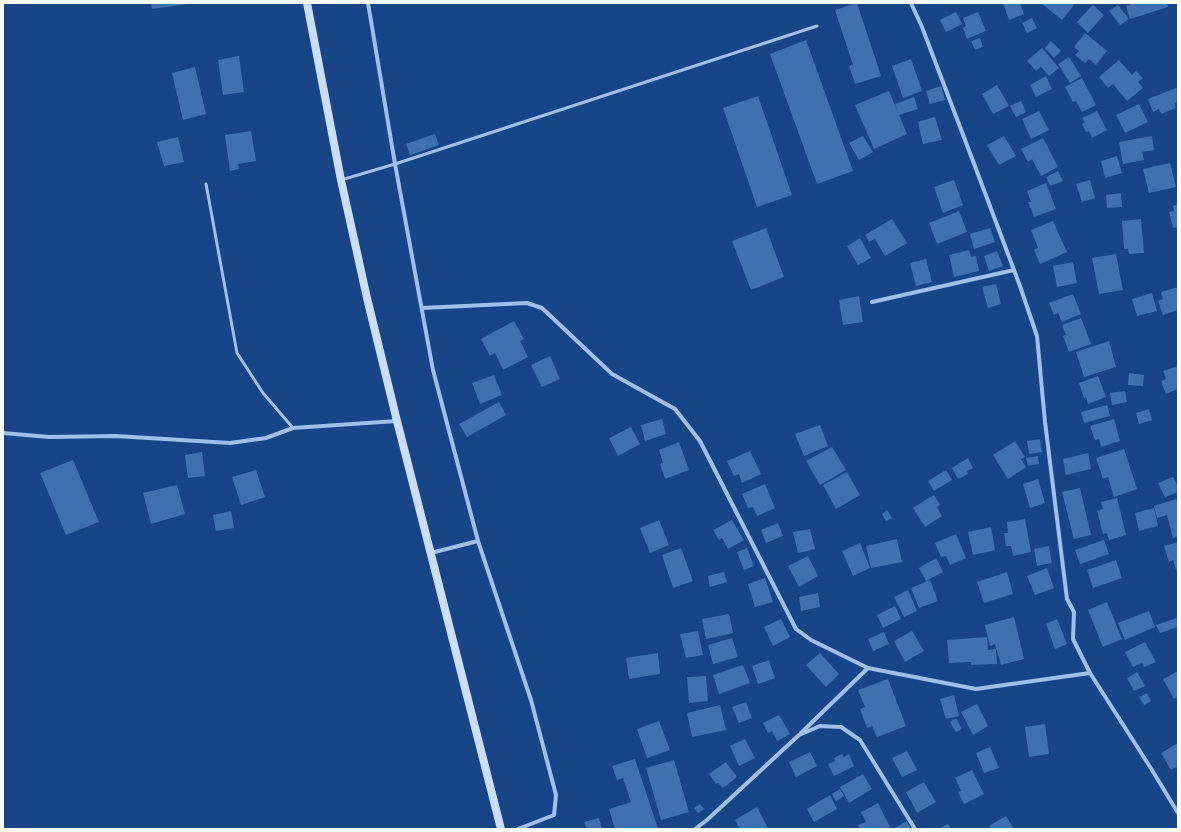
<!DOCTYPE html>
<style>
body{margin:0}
#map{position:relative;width:1181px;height:832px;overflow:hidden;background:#174587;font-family:"Exo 2",sans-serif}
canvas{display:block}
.frame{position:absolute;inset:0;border:4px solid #fff;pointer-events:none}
</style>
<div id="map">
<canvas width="1181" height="832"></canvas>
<div class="frame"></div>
</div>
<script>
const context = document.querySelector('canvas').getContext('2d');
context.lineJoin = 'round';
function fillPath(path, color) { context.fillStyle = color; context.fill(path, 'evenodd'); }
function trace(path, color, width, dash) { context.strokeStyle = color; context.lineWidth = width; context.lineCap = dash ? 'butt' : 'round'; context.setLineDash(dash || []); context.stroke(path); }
fillPath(new Path2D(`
 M151 3H188V4L152 9Z
 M857 3 881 76 855 84 849 66 853 65 835 10Z
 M1003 3H1020L1024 14 1009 20Z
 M1041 3H1072L1074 5 1062 20Z
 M1135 3H1167L1168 7 1130 19 1126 6Z
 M1093 5 1104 15 1088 33 1077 22Z
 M1118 5 1129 19 1120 25 1109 11Z
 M956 12 962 24 946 32 940 20Z
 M978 12 986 31 967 39 963 28 966 26 963 18Z
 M1032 18 1037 28 1027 33 1022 23Z
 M1085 33 1107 51 1096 65 1089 59 1085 63 1075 55 1079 51 1074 47Z
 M980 38 983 47 975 50 971 41Z
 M806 40 853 171 817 184 770 54Z
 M1051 41 1061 51 1054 58 1045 48Z
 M1042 48 1059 68 1049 76 1041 67 1036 71 1027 61Z
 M239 56 244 92 223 95 218 60Z
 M1069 57 1081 76 1070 83 1058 64Z
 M911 59 922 91 903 98 892 66Z
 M1119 60 1132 75 1136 71 1143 78 1138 82 1143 88 1127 101 1113 84 1108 88 1099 77Z
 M195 67 206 114 183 120 172 73Z
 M1046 76 1052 89 1036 97 1030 85Z
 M1082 78 1096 105 1082 112 1076 101 1073 102 1065 87Z
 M997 85 1009 106 993 114 982 94Z
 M941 86 945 100 930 104 926 91Z
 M1176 88 1178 93V102L1174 103 1176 108 1161 114 1159 109 1153 112 1148 99Z
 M889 91 907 134 874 149 855 105Z
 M758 96 792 195 757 207 723 108Z
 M914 97 918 109 899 115 895 104Z
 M1021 101 1026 112 1016 117 1010 106Z
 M1139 104 1148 122 1125 133 1116 115Z
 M1039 111 1049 130 1031 139 1022 119Z
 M1097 111 1107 130 1092 138 1089 131 1086 132 1082 124 1085 123 1082 118Z
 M935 117 942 140 923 144 918 122Z
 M251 131 256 161 238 164 239 169 230 171 225 135Z
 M435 134 439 145 410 155 406 144Z
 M863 136 873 152 859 160 849 143Z
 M1004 136 1016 156 999 165 987 145Z
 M1152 136 1154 150 1142 152 1144 160 1123 164 1119 142Z
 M178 137 184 162 164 166 157 142Z
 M1043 138 1058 167 1041 176 1032 159 1028 162 1021 149Z
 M1117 156 1122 173 1105 178 1101 161Z
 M1170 163 1176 187 1149 193 1143 169Z
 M1058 171 1063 181 1050 186 1046 177Z
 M954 180 963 205 943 213 934 187Z
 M1090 180 1095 198 1082 202 1076 184Z
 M1046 183 1056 209 1034 217 1028 202H1031L1027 191Z
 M1121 193 1122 207 1107 208 1106 195Z
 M1178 204V227L1173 228 1169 212 1174 211 1173 206Z
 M959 211 967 232 937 244 929 223Z
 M892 219 907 243 885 256 875 239 869 242 865 235Z
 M1141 219 1144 253 1129 254 1128 249H1124L1122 221Z
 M1053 221 1067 252 1040 264 1034 250 1038 248 1031 230Z
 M766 228 784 277 751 290 732 241Z
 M990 228 995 242 974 249 970 234Z
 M860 238 871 258 858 265 847 246Z
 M969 250 971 257 976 256 979 271 954 277 949 255Z
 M997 251 1003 266 989 271 984 256Z
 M1116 254 1123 290 1099 294 1092 258Z
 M926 259 932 282 916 286 910 263Z
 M1073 262 1077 283 1057 287 1053 266Z
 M996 284 1001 304 988 308 982 287Z
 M1178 287V310L1163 315 1158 301 1163 299 1161 292Z
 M1152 293 1157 311 1137 316 1132 299Z
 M1073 294 1081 314 1062 322 1058 313 1054 315 1049 303Z
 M859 296 863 322 843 325 839 300Z
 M1081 318 1091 344 1069 352 1063 336 1066 335 1062 325Z
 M514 321 524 339 520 341 528 357 503 370 495 353 490 356 481 339Z
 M1109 341 1116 367 1084 377 1076 352Z
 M550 356 560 379 542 387 531 365Z
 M1178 366V389L1166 394 1161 381 1166 379 1163 371Z
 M1129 373 1144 375 1143 386 1128 385Z
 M494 375 502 395 480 404 472 383Z
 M1098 376 1106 397 1088 404 1086 397 1084 398 1079 383Z
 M1125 391 1127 402 1112 405 1110 393Z
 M499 402 506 415 467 437 459 424Z
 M1107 405 1110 416 1084 423 1081 412Z
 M1149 409 1152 420 1139 424 1136 413Z
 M662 419 666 434 645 441 641 425Z
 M1114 419 1120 441 1101 447 1099 439 1095 440 1090 426Z
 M820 425 828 446 804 456 795 434Z
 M631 427 640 444 618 456 609 438Z
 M1040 439 1042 452 1029 454 1027 441Z
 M1015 441 1025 457 1021 459 1026 467 1008 479 993 455Z
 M679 442 689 470 665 479 660 464 663 463 659 450Z
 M832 447 846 470 820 485 806 461Z
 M1124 449 1137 489 1114 497 1108 477 1103 479 1096 458Z
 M750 451 761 474 742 483 739 474 734 476 727 461Z
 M202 452 205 476 188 478 185 455Z
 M1088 453 1091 469 1066 475 1063 459Z
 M1038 456 1039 464 1028 466 1026 458Z
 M968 458 973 468 967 471 968 474 958 479 952 468Z
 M73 460 99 522 66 535 40 473Z
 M256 470 265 497 241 505 232 477Z
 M946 470 952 480 934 491 928 481Z
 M847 472 860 495 836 509 823 485Z
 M1173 477 1178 487V492L1165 497 1158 483Z
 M1038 479 1045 503 1030 508 1023 484Z
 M765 484 775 508 757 516 753 507 748 508 742 494Z
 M177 485 185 514 151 524 143 493Z
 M1080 488 1091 535 1074 539 1062 492Z
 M934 495 940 505 937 507 942 516 925 527 913 508Z
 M1117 498 1126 535 1109 540 1107 533 1103 534 1097 511 1103 509 1101 502Z
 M1176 499 1178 506V536L1173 538 1167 515 1157 518 1154 506Z
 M1154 508 1158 526 1139 531 1135 513Z
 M887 510 892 518 886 521 882 514Z
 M231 511 234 528 216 531 213 515Z
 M1025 519 1031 552 1013 556 1011 546H1006L1004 533H1008L1007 522Z
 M659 520 669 545 650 553 640 528Z
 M732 520 744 540 728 549 722 538 719 540 713 530Z
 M778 523 783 536 766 543 761 530Z
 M991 527 995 550 973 555 968 532Z
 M810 529 815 549 798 553 793 532Z
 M956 534 966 558 950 565 946 556 941 557 935 543Z
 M897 539 902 562 871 568 866 546Z
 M1104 540 1109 554 1080 564 1075 550Z
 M1178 542V569L1176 570 1173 560 1169 562 1164 546Z
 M860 543 870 568 853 576 842 551Z
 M1049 546 1052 563 1037 566 1034 549Z
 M681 548 693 581 673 588 662 555Z
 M747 548 754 566 744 570 737 552Z
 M808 556 818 576 799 587 788 566Z
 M936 558 943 572 926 581 919 568Z
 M1116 560 1122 578 1093 588 1087 570Z
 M1047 568 1054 588 1035 595 1027 576Z
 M724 572 727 582 710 587 708 576Z
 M1007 572 1013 594 984 603 977 582Z
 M765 578 773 602 755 607 748 584Z
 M930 580 938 601 919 608 911 588Z
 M908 590 917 611 904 617 894 597Z
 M818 593 820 607 801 611 799 597Z
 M1107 602 1122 639 1103 647 1088 610Z
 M895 606 901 619 883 628 877 615Z
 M1149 611 1155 627 1125 640 1118 623Z
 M729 614 733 633 706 639 702 619Z
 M1014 617 1024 659 1001 665 995 644 990 646 985 625Z
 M1177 618 1178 627 1160 633 1156 625Z
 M781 619 790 637 773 646 764 627Z
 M1057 619 1067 644 1055 649 1046 624Z
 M698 631 703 655 686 658 680 634Z
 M912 631 924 651 905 662 894 641Z
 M884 632 889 644 873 651 868 639Z
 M987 637 988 650 996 649 997 664 971 665V662L949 663 947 640Z
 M732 638 738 657 713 664 708 645Z
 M1145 642 1156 662 1144 667 1142 663 1133 667 1125 652Z
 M658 653 660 674 629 679 626 658Z
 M820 653 839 674 826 687 806 665Z
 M769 660 775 678 758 684 752 666Z
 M743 665 750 683 719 694 713 675Z
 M1178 671V697L1174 699 1163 679Z
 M1137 672 1145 686 1134 691 1127 678Z
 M706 676 708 701 689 703 687 677Z
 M888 679 906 726 877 737 872 726 867 728 860 709 865 707 858 690Z
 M1147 693 1151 701 1144 705 1139 697Z
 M954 695 959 716 946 719 940 699Z
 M746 702 752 718 739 723 732 707Z
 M977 704 988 726 973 735 961 712Z
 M720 705 726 730 692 737 687 713Z
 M779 715 790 734 777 741 772 731 768 733 763 723Z
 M956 718 962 729 956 732 950 722Z
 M659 721 670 750 647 758 637 729Z
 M1045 724 1049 754 1029 757 1025 727Z
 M745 739 755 758 739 766 730 746Z
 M1178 743V766L1171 770 1161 753Z
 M990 747 999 768 984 773 976 753Z
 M907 751 917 770 902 777 892 758Z
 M810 752 817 766 796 777 789 762Z
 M842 754 844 757 849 754 854 766 834 776 828 764 835 761 834 758Z
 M635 759 658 829H615L609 809 631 802 623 778 617 780 612 766Z
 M674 760 689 812 661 820 646 768Z
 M726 762 737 777 723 788 718 783 716 784 709 774Z
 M972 770 984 794 964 804 958 792 961 791 955 778Z
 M863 774 872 789 849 803 840 787Z
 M924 782 936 802 917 813 906 792Z
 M840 789 844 796 836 801 832 794Z
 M830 795 837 809 814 822 807 809Z
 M878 803 890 827 886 829H860L858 825 866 822 861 812Z
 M700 804 704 809 698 813 694 808Z
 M757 807 768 828 767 829H740L735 820Z
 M1006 816 1014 829H991L989 826Z
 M599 818 602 829H587L584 822Z
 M907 821 911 829H893Z
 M948 824 951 829H938Z`), '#3f70b0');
trace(new Path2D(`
 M341 180 395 164 817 26
 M206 184 237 353 263 393 293 428`), '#9dc0ed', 3);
trace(new Path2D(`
 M368 3 395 164 433 370 478 541
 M911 3 922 27 973 161 1020 286 1037 336 1045 422 1067 599 1074 612 1073 639 1090 673 1152 770 1178 813
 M872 302 1014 270
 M422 308 527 303 542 308 612 374 675 409 700 441 796 629 811 640 868 668 976 689 1090 673
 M3 433 49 437 116 436 230 443 266 438 293 428 397 421
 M431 553 478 541 531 700 556 795 554 815 518 829
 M801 733 868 668
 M695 829 707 820 799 735 820 726 841 727 860 740 915 829`), '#9dc0ed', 4);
trace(new Path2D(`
 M307 3 341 180 367 298 397 421 501 829`), '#cadefa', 8);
</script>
